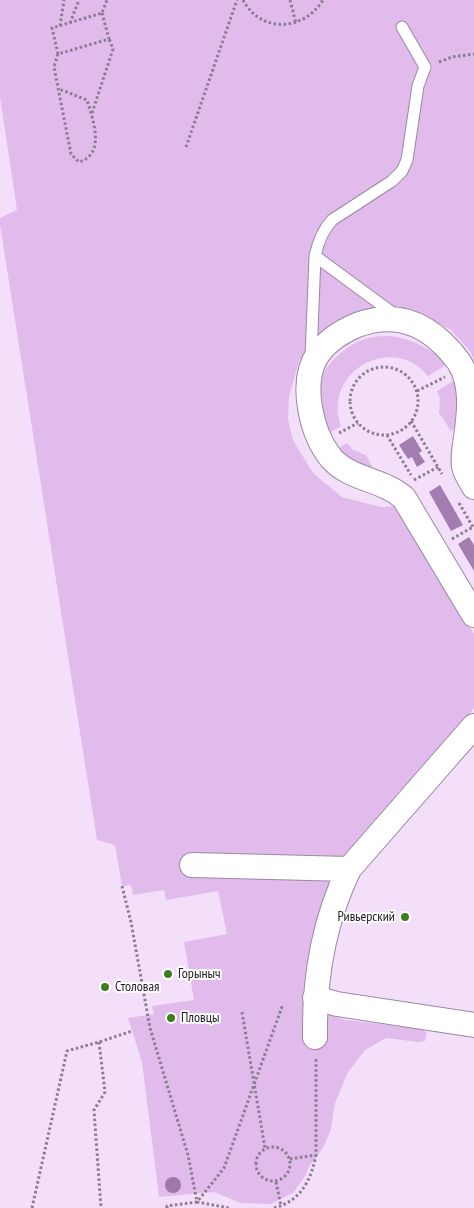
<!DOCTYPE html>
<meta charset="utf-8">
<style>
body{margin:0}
canvas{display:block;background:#f4dffb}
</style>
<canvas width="474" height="1208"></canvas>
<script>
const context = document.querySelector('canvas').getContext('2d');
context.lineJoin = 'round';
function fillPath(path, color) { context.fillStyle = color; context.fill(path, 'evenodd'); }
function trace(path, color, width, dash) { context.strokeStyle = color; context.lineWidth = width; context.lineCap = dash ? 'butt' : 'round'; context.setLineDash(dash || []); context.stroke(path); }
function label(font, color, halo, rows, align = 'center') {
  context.font = font + ' "PT Sans Narrow",sans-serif'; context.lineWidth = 4; context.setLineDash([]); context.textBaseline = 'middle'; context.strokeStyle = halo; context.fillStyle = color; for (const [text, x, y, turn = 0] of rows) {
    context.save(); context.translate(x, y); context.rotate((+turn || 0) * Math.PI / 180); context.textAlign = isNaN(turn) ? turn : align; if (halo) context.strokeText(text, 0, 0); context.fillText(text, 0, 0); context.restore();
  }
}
fillPath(new Path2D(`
 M0 0H474V360L470 351 451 330 411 309H364L318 335 299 361 289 397 288 419 293 440 313 473 342 497 381 507 399 506 474 634V708L342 865 323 1013 346 1020 422 1029 427 1033 425 1041 418 1042 386 1038 365 1050 348 1072 335 1103 331 1129 323 1148 308 1168 306 1175 293 1193 271 1204 241 1203 214 1192 159 1197 142 1062 128 1018 154 1014 152 1006 194 1000 184 942 227 934 218 891 166 900 164 890 133 895 131 885 122 886 115 845 97 840 0 225V218L17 210 0 97Z
 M392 336C414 340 431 348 446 365L428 376C392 332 322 372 341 426L322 437C321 422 317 405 318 391 320 366 347 343 369 338 377 336 385 336 392 336Z
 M453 381 458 394V426L451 431 439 413 440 399 437 391Z
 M347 443 353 450 366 455 376 474 331 453Z`), '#e0bbec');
fillPath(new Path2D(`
 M413 436 422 451 419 453 425 462 417 467 412 457 408 459 399 445Z
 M440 485 463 525 451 531 429 492Z
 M469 537 474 545V571L458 544Z`), '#a37cb0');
const lane = new Path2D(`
 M315 256 398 317
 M311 357 315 256C318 242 322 231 332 220L392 181 402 171 407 160 418 86 425 67 402 27`);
const street = new Path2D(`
 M474 487C471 481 467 476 465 470 462 462 464 452 465 444 469 417 474 386 459 362 433 327 400 309 357 325 343 331 327 341 318 354 299 382 311 433 331 458 350 480 383 479 404 498L474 615
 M192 865 349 869
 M315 998 337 1004 474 1025
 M315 1037C314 980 324 921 349 869L474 726`);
trace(lane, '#9b88a2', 13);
trace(street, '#9b88a2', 26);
trace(new Path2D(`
 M243 0C261 34 304 31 323 0
 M290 0 296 23
 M102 13 109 39 58 54 52 28 102 13 107 0
 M70 23 79 0
 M60 26 64 0
 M58 54 54 67 71 154 79 162C106 154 93 120 87 100L59 89
 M439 62 452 57 474 54
 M92 113 113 49 109 39
 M186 147 237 0
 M350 401a34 34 0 1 1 68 0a34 34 0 1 1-68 0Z
 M417 391 445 377
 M411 421 442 474
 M339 433 358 423
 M387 435 411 475
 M414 480 438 467
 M459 503 474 529
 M452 539 473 527
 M122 886 131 922 150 1028 188 1155 197 1202 229 1208
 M242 1012 265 1148
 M99 1042 105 1092 94 1110 101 1208
 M256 1164a17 17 0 1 1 34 0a17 17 0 1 1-34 0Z
 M290 1159 316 1155
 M276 1182 281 1206
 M32 1208 67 1051 99 1042 132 1031
 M167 1208V1206L197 1202 224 1168 283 1004
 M274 1208C301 1201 311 1180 316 1155V1057`), '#8b7d90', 3, [2.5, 2.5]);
trace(lane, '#fff', 11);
trace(street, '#fff', 24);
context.fillStyle = '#9d79a8';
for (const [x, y] of [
 [173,1185]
]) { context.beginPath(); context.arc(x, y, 8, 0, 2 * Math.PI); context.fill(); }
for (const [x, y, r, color] of [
 [405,917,5,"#3d7d1c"],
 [168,974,5,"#3d7d1c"],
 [105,987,5,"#3d7d1c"],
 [171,1018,5,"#3d7d1c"]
]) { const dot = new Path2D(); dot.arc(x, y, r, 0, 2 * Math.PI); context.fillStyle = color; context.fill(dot); trace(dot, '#fff', 2); }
label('14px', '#221b25', '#fff', [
 ["Ривьерский",395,917,"right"],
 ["Горыныч",178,974],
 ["Столовая",115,987],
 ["Пловцы",181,1018]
], 'left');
</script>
